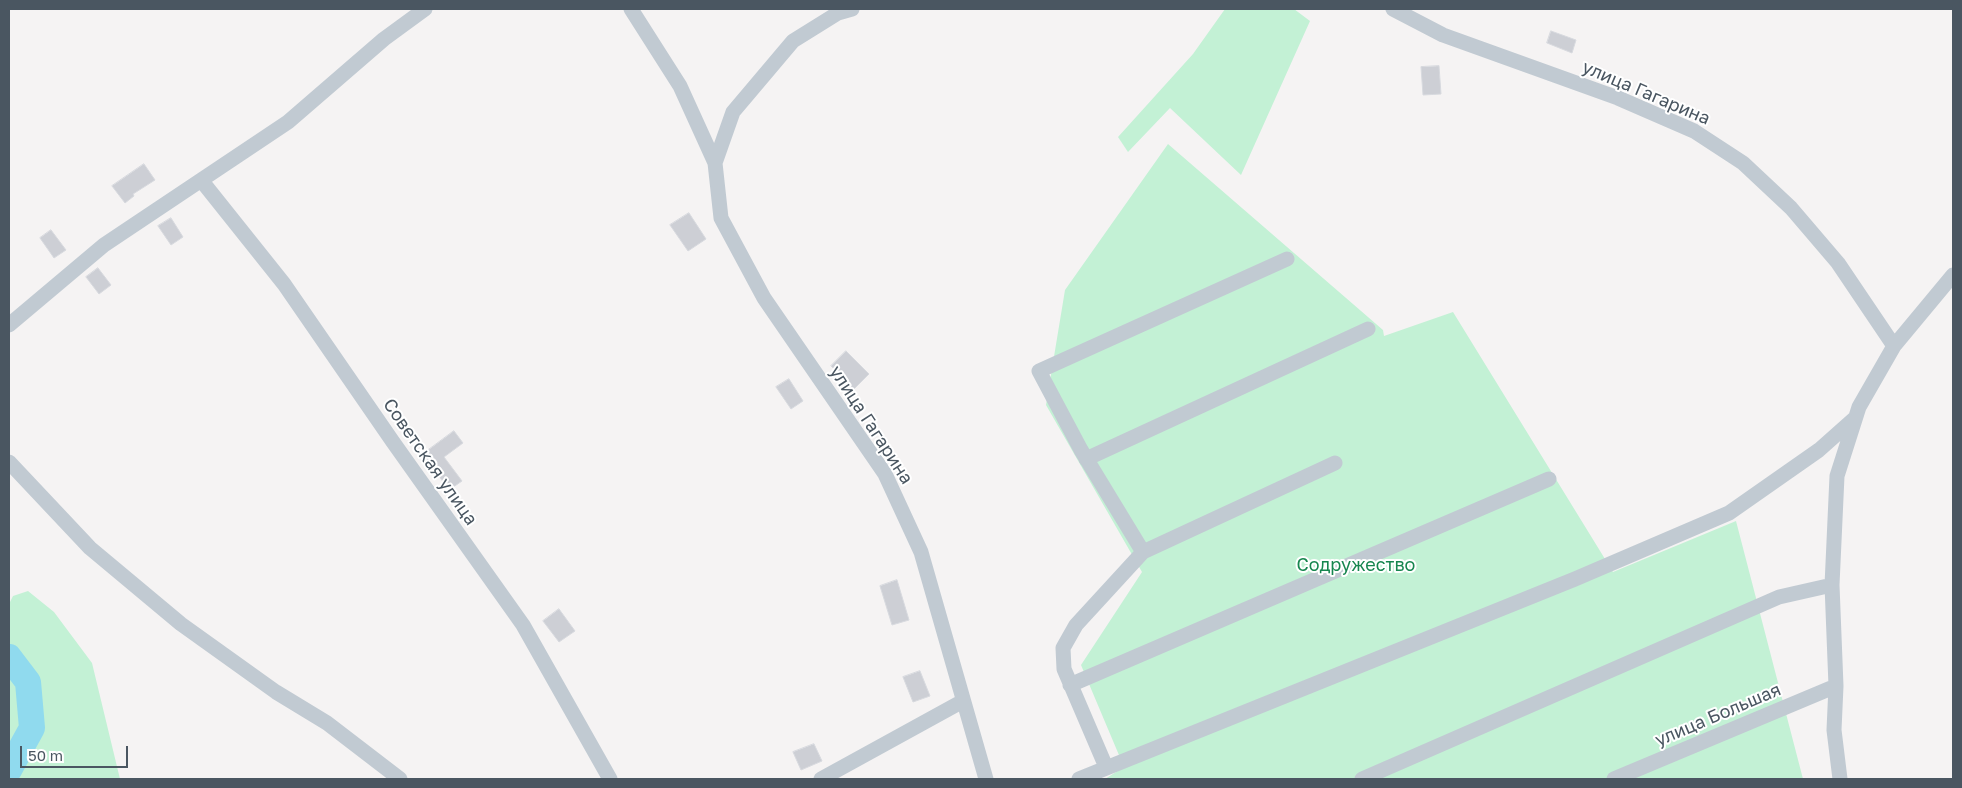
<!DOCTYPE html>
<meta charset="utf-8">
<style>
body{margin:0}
#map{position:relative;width:1962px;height:788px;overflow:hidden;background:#f5f3f3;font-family:"Golos Text",sans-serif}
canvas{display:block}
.frame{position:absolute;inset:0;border:10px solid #4a5661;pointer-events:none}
.scale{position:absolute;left:20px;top:746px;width:108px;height:22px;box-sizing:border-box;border:2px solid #4a5661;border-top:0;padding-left:6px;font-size:15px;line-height:18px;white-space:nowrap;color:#4a5661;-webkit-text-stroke:4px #fff;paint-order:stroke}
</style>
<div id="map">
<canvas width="1962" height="788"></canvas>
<div class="frame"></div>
<div class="scale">50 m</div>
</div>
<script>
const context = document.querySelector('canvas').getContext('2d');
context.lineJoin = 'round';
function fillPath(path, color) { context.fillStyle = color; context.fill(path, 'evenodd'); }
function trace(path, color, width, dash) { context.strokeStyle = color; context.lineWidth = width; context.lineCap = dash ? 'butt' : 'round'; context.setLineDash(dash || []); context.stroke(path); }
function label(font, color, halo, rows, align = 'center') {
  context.font = font + ' "Golos Text",sans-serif'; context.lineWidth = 4; context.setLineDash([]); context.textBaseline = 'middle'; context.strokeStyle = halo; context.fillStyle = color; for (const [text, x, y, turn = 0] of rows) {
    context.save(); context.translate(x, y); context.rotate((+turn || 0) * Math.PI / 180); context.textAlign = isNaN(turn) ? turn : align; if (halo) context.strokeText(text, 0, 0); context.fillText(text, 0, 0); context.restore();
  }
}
fillPath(new Path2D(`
 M1225 9H1294L1310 21 1241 175 1170 108 1128 152 1118 137 1193 54Z
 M1168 144 1383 330 1384 336 1453 312 1613 572 1736 521 1803 779H1105L1124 767 1081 665 1142 572 1046 405 1065 290Z
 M28 591 54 612 92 663 120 779H9V604L13 596Z`), '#c3f1d5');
trace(new Path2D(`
 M9 657 28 682 32 728 9 770`), '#90daee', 26);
const building = new Path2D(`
 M1551 31 1576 40 1572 53 1547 43Z
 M1439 66 1441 94 1423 95 1421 67Z
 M144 164 155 180 133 194 134 196 125 203 112 186Z
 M689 213 706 239 688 251 670 225Z
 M171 218 183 237 171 245 158 226Z
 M51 230 66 250 54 258 40 238Z
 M98 268 111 285 99 294 86 277Z
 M846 351 869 374 854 389 831 366Z
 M789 379 803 401 791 409 776 387Z
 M454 431 463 443 444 457 462 481 449 490 423 454Z
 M897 580 909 620 892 625 880 586Z
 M559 609 575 631 559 642 543 621Z
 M920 671 930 696 913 702 903 677Z
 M814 744 822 761 801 770 793 752Z`);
fillPath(building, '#cdcfd5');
trace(building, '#d7d9de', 1);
trace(new Path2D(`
 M631 9 680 86 715 163
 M852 9 838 13 793 41 733 112 715 163 721 218 764 298 885 474 921 552 986 779
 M1393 9 1443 35 1618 98 1694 131 1743 163 1791 208 1838 263 1894 346
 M201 180 284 284 393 442 523 625 610 779
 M9 325 104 245 288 122 384 39 425 9
 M1086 459 1368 329
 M9 462 90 548 181 624 276 692 327 723 400 779
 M1143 552 1335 463
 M1070 685 1549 479
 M1106 767 1064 669 1063 648 1076 625 1143 552 1081 450 1039 371 1287 259
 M821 779 963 701
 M1079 779 1575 579 1729 513 1819 450 1855 418
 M1362 779 1779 597 1832 585
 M1614 779 1836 686
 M1840 779 1834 730 1836 686 1832 585 1837 476 1859 407 1894 346 1953 275`), '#c1cad2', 15);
label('18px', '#4a5661', '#fff', [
 ["улица Гагарина",1646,93,23],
 ["улица Гагарина",871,425,57],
 ["Советская улица",430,462,55],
 ["улица Большая",1718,715,-23]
]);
label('18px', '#17864f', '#fff', [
 ["Содружество",1356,565]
]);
</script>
